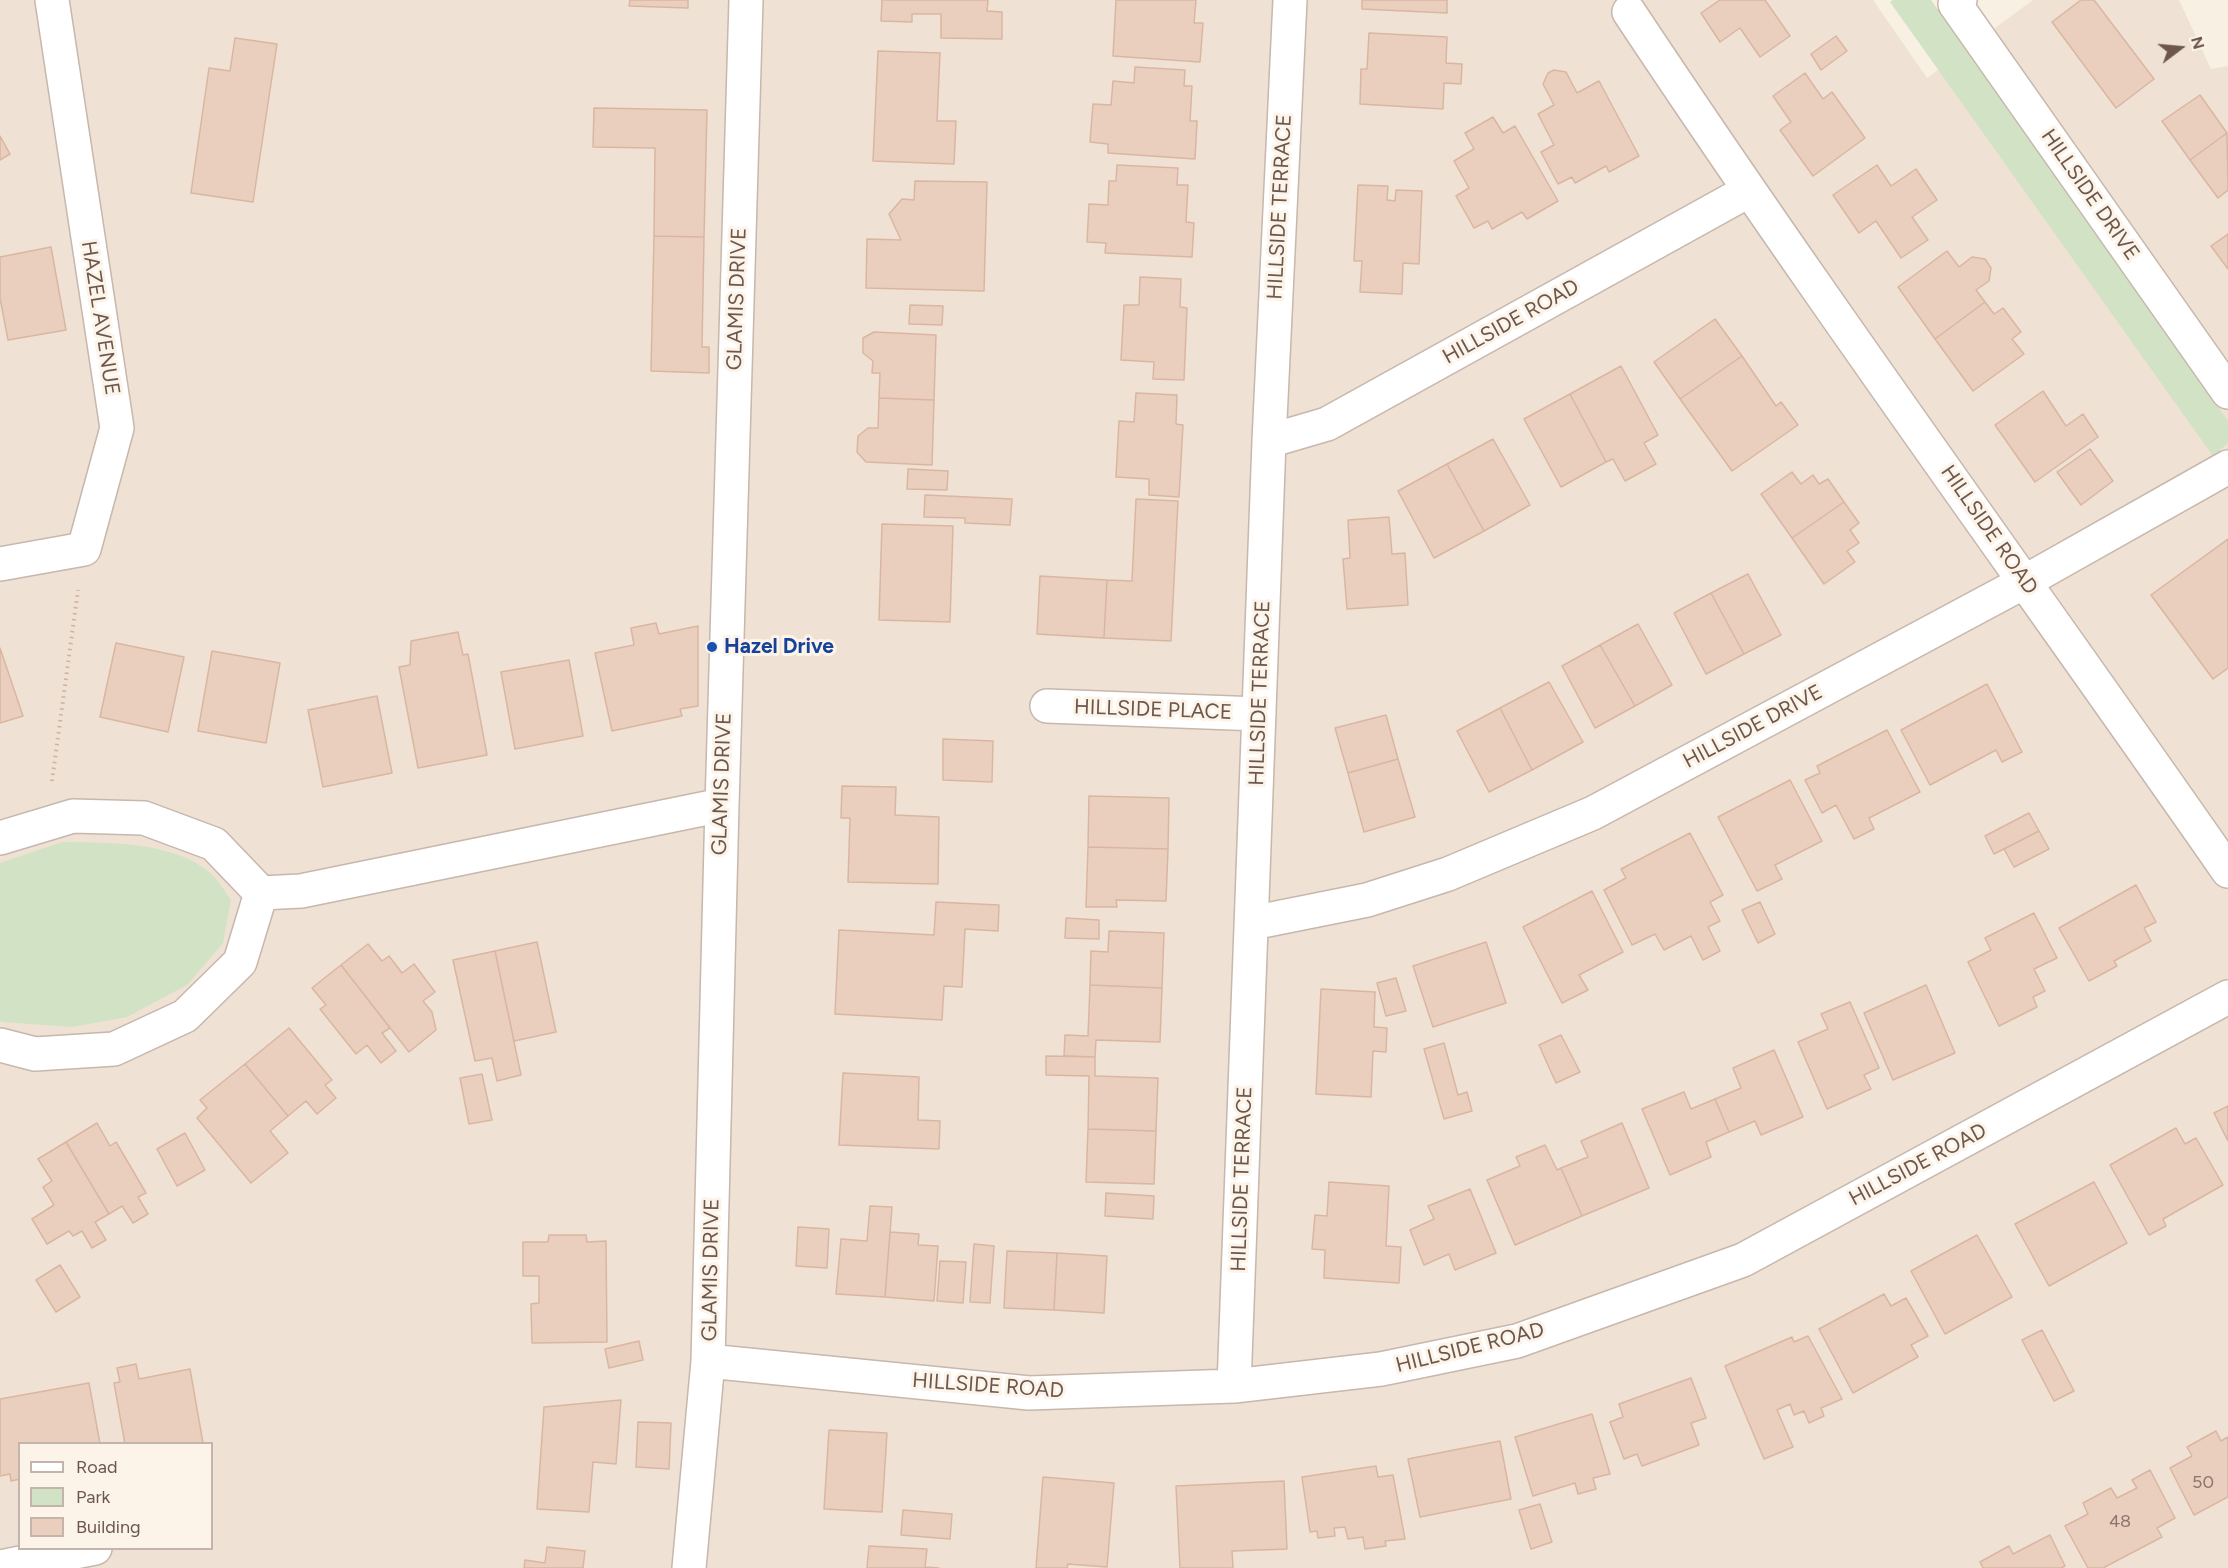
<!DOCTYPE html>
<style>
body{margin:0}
#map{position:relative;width:2228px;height:1568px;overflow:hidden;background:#f8f0e3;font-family:Figtree,sans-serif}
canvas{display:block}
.legend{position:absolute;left:18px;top:1442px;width:195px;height:108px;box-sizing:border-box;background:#fcf4e9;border:2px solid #c3b5ab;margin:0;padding:8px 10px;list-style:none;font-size:18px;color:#6d574d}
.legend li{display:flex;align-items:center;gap:12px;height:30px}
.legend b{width:30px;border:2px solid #c3b5ab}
.north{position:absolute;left:2150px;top:18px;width:60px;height:60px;-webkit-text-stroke:4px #fcf4e9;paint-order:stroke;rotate:74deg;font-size:16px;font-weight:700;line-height:24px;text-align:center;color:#6d574d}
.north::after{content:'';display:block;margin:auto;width:21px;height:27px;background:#6d574d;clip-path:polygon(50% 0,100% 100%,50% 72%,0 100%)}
</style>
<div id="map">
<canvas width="2228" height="1568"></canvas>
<ul class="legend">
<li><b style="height:8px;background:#fff"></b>Road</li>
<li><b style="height:16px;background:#d1e3c4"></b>Park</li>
<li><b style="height:16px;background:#eacfbf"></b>Building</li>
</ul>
<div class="north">N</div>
</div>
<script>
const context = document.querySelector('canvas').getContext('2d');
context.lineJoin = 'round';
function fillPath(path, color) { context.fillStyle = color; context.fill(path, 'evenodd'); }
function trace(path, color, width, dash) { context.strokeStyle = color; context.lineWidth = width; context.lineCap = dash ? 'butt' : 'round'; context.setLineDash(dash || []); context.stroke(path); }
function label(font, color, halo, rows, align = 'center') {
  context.font = font + ' Figtree,sans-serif'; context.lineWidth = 6; context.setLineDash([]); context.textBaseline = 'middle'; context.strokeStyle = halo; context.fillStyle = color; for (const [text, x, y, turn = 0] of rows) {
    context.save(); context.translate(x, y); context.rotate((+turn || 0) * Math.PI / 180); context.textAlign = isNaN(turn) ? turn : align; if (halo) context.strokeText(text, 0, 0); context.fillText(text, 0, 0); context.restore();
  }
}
fillPath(new Path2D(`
 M0 0H1873L1927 78 2033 0H2179L2211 69 2228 66V1568H0ZM20 1444H212V1548H20Z`), '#efe1d3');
fillPath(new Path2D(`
 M1893 0H1931L2228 421V443L2213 456 1890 2Z
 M62 842C108 843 176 841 211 874 219 881 225 892 231 900L223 943 187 985 127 1017 72 1027 3 1022 0 1021V863Z`), '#d1e3c4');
const building = new Path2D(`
 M630 0H688V8L629 6Z
 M882 0H988L987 11 1002 12V39L941 38V14H912V22L881 21Z
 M1116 0H1196L1194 23H1203L1200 62 1113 56Z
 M1362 0H1447V13L1362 9Z
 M1720 0H1765L1790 36 1760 57 1740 28 1720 42 1701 13Z
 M2081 0H2094L2154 79 2116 108 2052 22Z
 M1369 33 1447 37 1446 63 1462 64 1461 84 1444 83 1443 109 1360 104 1361 69H1367Z
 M1836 36 1847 51 1821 70 1811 54Z
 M235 38 277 44 253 202 191 193 209 68 230 71Z
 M878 51 940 53 937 121H956L954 164 873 161Z
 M1135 67 1185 70 1184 86H1192L1190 121H1197L1195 159 1108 153V144L1090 142 1093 104 1111 105 1113 81 1134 83Z
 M1554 70 1566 72 1577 93 1599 81 1639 156 1609 172 1606 166 1575 183 1572 177 1558 184 1541 152 1554 145 1538 114 1554 105 1543 84 1548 73Z
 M1805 73 1823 99 1832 92 1865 138 1813 176 1780 130 1791 122 1773 96Z
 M2200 95 2227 133 2190 160 2162 121Z
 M594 108 707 110 704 237 654 236 655 148 593 147Z
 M1493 117 1503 133 1515 126 1558 201 1527 219 1522 212 1492 229 1488 221 1474 228 1456 196 1469 188 1454 161 1474 149 1465 133Z
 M2227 133 2228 190 2218 198 2190 160Z
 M0 136 10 154 0 160Z
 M1117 165 1178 168 1177 185H1188L1186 222 1194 223 1192 257 1105 253 1106 243 1087 242 1089 204 1108 205 1109 181H1116Z
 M1877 165 1891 186 1916 169 1937 200 1912 217 1928 240 1901 258 1876 221 1859 233 1833 195Z
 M915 181 987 182 984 291 866 288 867 239 901 240 889 214 902 199 914 200Z
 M1358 185 1388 186 1387 200 1395 201 1396 190 1422 191 1419 264 1403 263 1402 294 1360 292 1362 261H1354Z
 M2228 234V269L2211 246Z
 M654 236 704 237 702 347H709V373L651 371Z
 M51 247 66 330 8 340 0 298V257Z
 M1947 251 1959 267 1972 257 1985 259 1991 268 1989 281 1976 290 1985 302 1935 339 1898 287Z
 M1140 277 1181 279 1180 307 1187 308 1184 380 1153 379 1154 362 1121 360 1124 305H1139Z
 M1985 302 1994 314 2003 308 2021 332 2012 339 2024 354 1973 391 1935 339Z
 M910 305 943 306 942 325 909 324Z
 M1715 319 1742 356 1680 399 1654 362Z
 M874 332 936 335 934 400 879 398 880 373H872L873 361 863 353V338Z
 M1742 356 1776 406 1781 402 1798 425 1732 471 1680 399Z
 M1621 366 1658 435 1644 443 1656 464 1625 481 1613 459 1606 462 1570 394Z
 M2043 391 2066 426 2083 414 2098 437 2035 482 1995 425Z
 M1136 393 1177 395 1176 424 1183 425 1179 497 1149 495V479L1116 477 1119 421 1134 422Z
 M1570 394 1606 462 1561 487 1524 419Z
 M879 398 934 400 932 465 866 462 857 452 858 436 868 428H878Z
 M1493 439 1530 505 1484 531 1447 464Z
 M2090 449 2113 481 2081 505 2057 472Z
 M1447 464 1484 531 1434 558 1398 491Z
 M908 469 948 471 947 490 907 489Z
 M1792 472 1801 484 1813 475 1819 484 1828 479 1844 502 1792 538 1761 494Z
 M925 495 1012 499 1010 525 965 523V518L924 517Z
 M1136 499 1178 501 1171 641 1104 638 1107 580 1132 581Z
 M1844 502 1859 523 1850 530 1859 543 1847 551 1855 562 1824 584 1792 538Z
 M1389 517 1392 554 1405 553 1408 605 1347 609 1343 559 1350 558 1348 520Z
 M882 524 953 526 950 622 879 620Z
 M2228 539V668L2213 679 2151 595Z
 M1748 574 1781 635 1744 654 1711 593Z
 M1040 576 1107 580 1104 638 1037 634Z
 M1711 593 1744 654 1706 674 1674 613Z
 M656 623 659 634 698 626V706L680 709 682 716 612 731 595 653 634 645 631 628Z
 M1638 624 1672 685 1635 706 1600 645Z
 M458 632 463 655 468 654 487 755 418 768 399 667 410 665 411 641Z
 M116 643 184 657 168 732 100 717Z
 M1600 645 1635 706 1595 728 1562 666Z
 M0 648 23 716 0 723Z
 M212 651 280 663 266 743 198 731Z
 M569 660 583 736 515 749 501 672Z
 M1549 682 1583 742 1532 770 1500 708Z
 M1987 684 2022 752 2002 762 1996 750 1930 785 1901 730Z
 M377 696 392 773 323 787 308 710Z
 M1500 708 1532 770 1489 792 1457 731Z
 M1386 715 1398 759 1348 773 1335 728Z
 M1887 730 1920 792 1869 818 1874 829 1854 839 1836 805 1822 813 1805 780 1820 773 1817 766Z
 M943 739 993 741 992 782 943 780Z
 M1398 759 1415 817 1364 832 1348 773Z
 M1790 780 1822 841 1775 865 1782 879 1757 891 1718 817Z
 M842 786 896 787 895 815 939 817 938 884 848 882 850 818H841Z
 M1089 796 1169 798 1168 849 1088 847Z
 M2029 813 2039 831 1994 854 1985 836Z
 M2039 831 2049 849 2014 867 2004 849Z
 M1690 833 1723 895 1710 902 1720 921 1708 927 1720 951 1703 960 1691 936 1664 950 1655 934 1632 945 1604 890 1626 878 1621 869Z
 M1088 847 1168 849 1166 901 1116 900 1117 907H1086Z
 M2136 885 2156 922 2144 928 2151 941 2114 961 2117 966 2089 981 2059 928Z
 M1592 891 1623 952 1579 975 1588 990 1562 1003 1523 927Z
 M936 902 999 905 998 931 965 929 962 987 944 986 942 1020 835 1014 839 930 934 935Z
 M1760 902 1775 934 1758 943 1742 910Z
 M2034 913 2057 958 2034 969 2045 991 2033 997 2037 1007 1999 1026 1968 962 1991 950 1985 938Z
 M1066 918 1099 920V939L1065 938Z
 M1109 931 1164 933 1162 988 1090 985 1091 951 1108 952Z
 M537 942 556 1032 514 1041 495 951Z
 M1486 942 1506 1003 1433 1027 1413 966Z
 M368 944 382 961 389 956 402 973 414 964 435 992 423 1001 432 1012 436 1030 409 1052 341 965Z
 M495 951 521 1075 497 1081 492 1058 475 1061 453 960Z
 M341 965 390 1028 382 1033 396 1051 381 1063 367 1045 356 1054 320 1009 326 1005 312 988Z
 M1396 978 1406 1011 1386 1016 1377 983Z
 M1090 985 1162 988 1160 1042 1096 1040 1095 1057 1064 1056 1065 1035 1088 1036Z
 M1926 985 1955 1053 1893 1080 1864 1013Z
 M1321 989 1375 992 1374 1027 1387 1028 1386 1052 1373 1051 1371 1097 1316 1094Z
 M1850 1002 1879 1068 1864 1075 1871 1089 1827 1109 1798 1042 1828 1029 1821 1014Z
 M289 1028 332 1080 325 1085 336 1098 317 1114 306 1101 288 1116 245 1064Z
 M1561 1035 1580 1072 1556 1083 1539 1045Z
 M1444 1043 1458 1095 1467 1092 1472 1111 1444 1119 1424 1049Z
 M1774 1050 1803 1117 1761 1135 1755 1121 1729 1132 1715 1099 1741 1088 1733 1068Z
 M1046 1056 1095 1057V1076L1158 1078 1156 1131 1088 1129 1089 1076 1046 1075Z
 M245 1064 288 1116 270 1131 288 1153 251 1183 197 1118 207 1108 200 1100Z
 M843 1073 919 1077 918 1120 940 1121 939 1149 839 1145Z
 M482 1074 492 1120 469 1124 460 1078Z
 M1684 1092 1691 1109 1715 1099 1729 1132 1706 1142 1711 1157 1670 1175 1642 1109Z
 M2228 1106V1141L2214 1113Z
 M97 1123 110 1146 116 1142 146 1193 138 1197 148 1214 133 1223 122 1206 109 1214 66 1142Z
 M1622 1123 1649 1188 1582 1216 1561 1168 1588 1157 1581 1141Z
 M2176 1128 2185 1144 2196 1138 2223 1185 2163 1219 2166 1226 2149 1235 2110 1165Z
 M1088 1129 1156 1131 1154 1184 1086 1182Z
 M185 1133 205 1170 177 1186 157 1149Z
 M66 1142 109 1214 95 1222 106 1240 92 1248 82 1231 73 1236 69 1231 47 1244 32 1219 54 1205 43 1187 52 1181 38 1159Z
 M1545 1145 1557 1170 1561 1168 1582 1216 1515 1245 1487 1180 1520 1166 1516 1157Z
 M1329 1182 1389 1186 1386 1246 1401 1247 1399 1283 1324 1278 1325 1250 1312 1249 1315 1215 1327 1216Z
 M2094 1182 2127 1243 2049 1286 2015 1224Z
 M1470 1189 1496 1253 1455 1270 1449 1254 1424 1265 1410 1230 1434 1219 1428 1206Z
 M1106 1193 1154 1196 1153 1219 1105 1216Z
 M870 1206 892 1207 885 1297 836 1294 841 1239 867 1241Z
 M798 1227 829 1229 827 1268 796 1266Z
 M890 1232 919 1234 918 1245 938 1246 934 1301 885 1297Z
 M549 1235H586L587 1242 606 1241 607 1342 532 1343 531 1304 539 1303V1276H523V1242H548Z
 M1977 1235 2012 1297 1945 1334 1911 1271Z
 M974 1244 994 1246 990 1303 970 1302Z
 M1007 1251 1057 1253 1054 1310 1004 1308Z
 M1057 1253 1107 1256 1104 1313 1054 1310Z
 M940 1261 966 1262 963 1303 937 1301Z
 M60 1265 80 1297 56 1312 36 1280Z
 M1884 1294 1891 1306 1906 1298 1928 1336 1911 1345 1918 1357 1853 1393 1819 1329Z
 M2042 1330 2074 1391 2054 1401 2022 1340Z
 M1808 1336 1842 1399 1821 1408 1824 1416 1809 1423 1804 1411 1794 1415 1790 1404 1777 1410 1793 1447 1764 1459 1725 1366 1792 1337 1794 1342Z
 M639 1341 643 1360 609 1368 605 1349Z
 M136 1364 139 1379 190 1369 203 1443 125 1444 114 1383 120 1382 117 1368Z
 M1691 1378 1706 1418 1691 1423 1699 1445 1642 1466 1637 1454 1624 1459 1610 1422 1623 1417 1619 1404Z
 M89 1383 100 1444H20V1479L11 1481 10 1474 0 1476V1399Z
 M621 1400 616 1464 593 1462 589 1512 537 1509 544 1407Z
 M1592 1414 1610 1474 1593 1478 1596 1489 1578 1494 1575 1483 1533 1496 1515 1437Z
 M638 1422 671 1423 669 1469 636 1467Z
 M829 1430 887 1433 882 1512 824 1509Z
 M2216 1431 2221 1441 2228 1437V1497L2194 1515 2170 1468 2192 1456 2187 1447Z
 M1500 1441 1511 1499 1420 1517 1408 1459Z
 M1376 1466 1378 1477 1393 1475 1405 1539 1385 1541 1386 1546 1365 1549 1363 1537 1348 1539 1345 1527 1334 1528 1335 1536 1318 1538 1317 1531 1310 1532 1302 1477Z
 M2150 1470 2175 1518 2157 1528 2162 1537 2103 1568H2088L2065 1526 2088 1514 2083 1503 2111 1488 2117 1498 2137 1488 2132 1480Z
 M1043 1477 1114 1483 1107 1567 1068 1564 1067 1568H1036Z
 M1284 1481 1287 1549 1232 1551 1233 1568H1180L1176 1486Z
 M1540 1504 1552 1542 1531 1549 1519 1510Z
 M903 1510 952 1514 950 1539 901 1535Z
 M2050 1535 2065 1566 2061 1568H1983L1980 1562 2009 1546 2013 1554Z
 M869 1546 927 1549 925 1567 939 1568H867Z
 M547 1547 585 1551 583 1568H524L525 1560 545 1563Z`);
fillPath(building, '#eacfbf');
trace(building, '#dab6a1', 1.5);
const minor = new Path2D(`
 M1960 0 1955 4 2228 392
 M1629 12C1822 303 2029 585 2228 871
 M1269 441 1327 424 1748 191
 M0 564 84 549 117 428 52 0
 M1047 706 1259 714
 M0 838 73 816 144 818 214 844 261 893 301 891 722 805
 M1252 923 1367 900 1448 874 1593 813 2026 581 2228 467
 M0 1045 35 1054 114 1049 185 1016 240 962 261 893
 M708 1361 1029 1393 1234 1386 1381 1369 1517 1341 1743 1260 2228 997
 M1234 1386 1269 441 1290 0
 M0 1567 95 1548
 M689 1568 708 1361 722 805 746 0`);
trace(minor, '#c7b7ac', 36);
trace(new Path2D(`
 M52 781 78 590`), '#ceb2a2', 4, [1.5, 4.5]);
trace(minor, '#fff', 33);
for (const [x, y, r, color] of [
 [712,647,6,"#1a4fb4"]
]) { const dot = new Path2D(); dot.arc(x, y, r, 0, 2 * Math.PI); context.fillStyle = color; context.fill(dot); trace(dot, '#fcf4e9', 2); }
label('18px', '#8c756a', null, [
 ["50",2203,1483],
 ["48",2120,1522]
]);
label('21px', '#6d574d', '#fcf4e9', [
 ["HILLSIDE DRIVE",2090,195,55],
 ["HILLSIDE TERRACE",1280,207,-87],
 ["GLAMIS DRIVE",737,299,-88],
 ["HAZEL AVENUE",100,318,81],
 ["HILLSIDE ROAD",1511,322,-29],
 ["HILLSIDE ROAD",1989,530,55],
 ["HILLSIDE TERRACE",1260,693,-88],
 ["HILLSIDE PLACE",1153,710,2],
 ["HILLSIDE DRIVE",1753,727,-28],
 ["GLAMIS DRIVE",722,784,-88],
 ["HILLSIDE ROAD",1918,1165,-28],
 ["HILLSIDE TERRACE",1242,1179,-88],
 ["GLAMIS DRIVE",711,1270,-89],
 ["HILLSIDE ROAD",1470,1348,-14],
 ["HILLSIDE ROAD",988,1386,4]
]);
label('bold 21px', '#164399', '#fcf4e9', [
 ["Hazel Drive",724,647]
], 'left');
</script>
